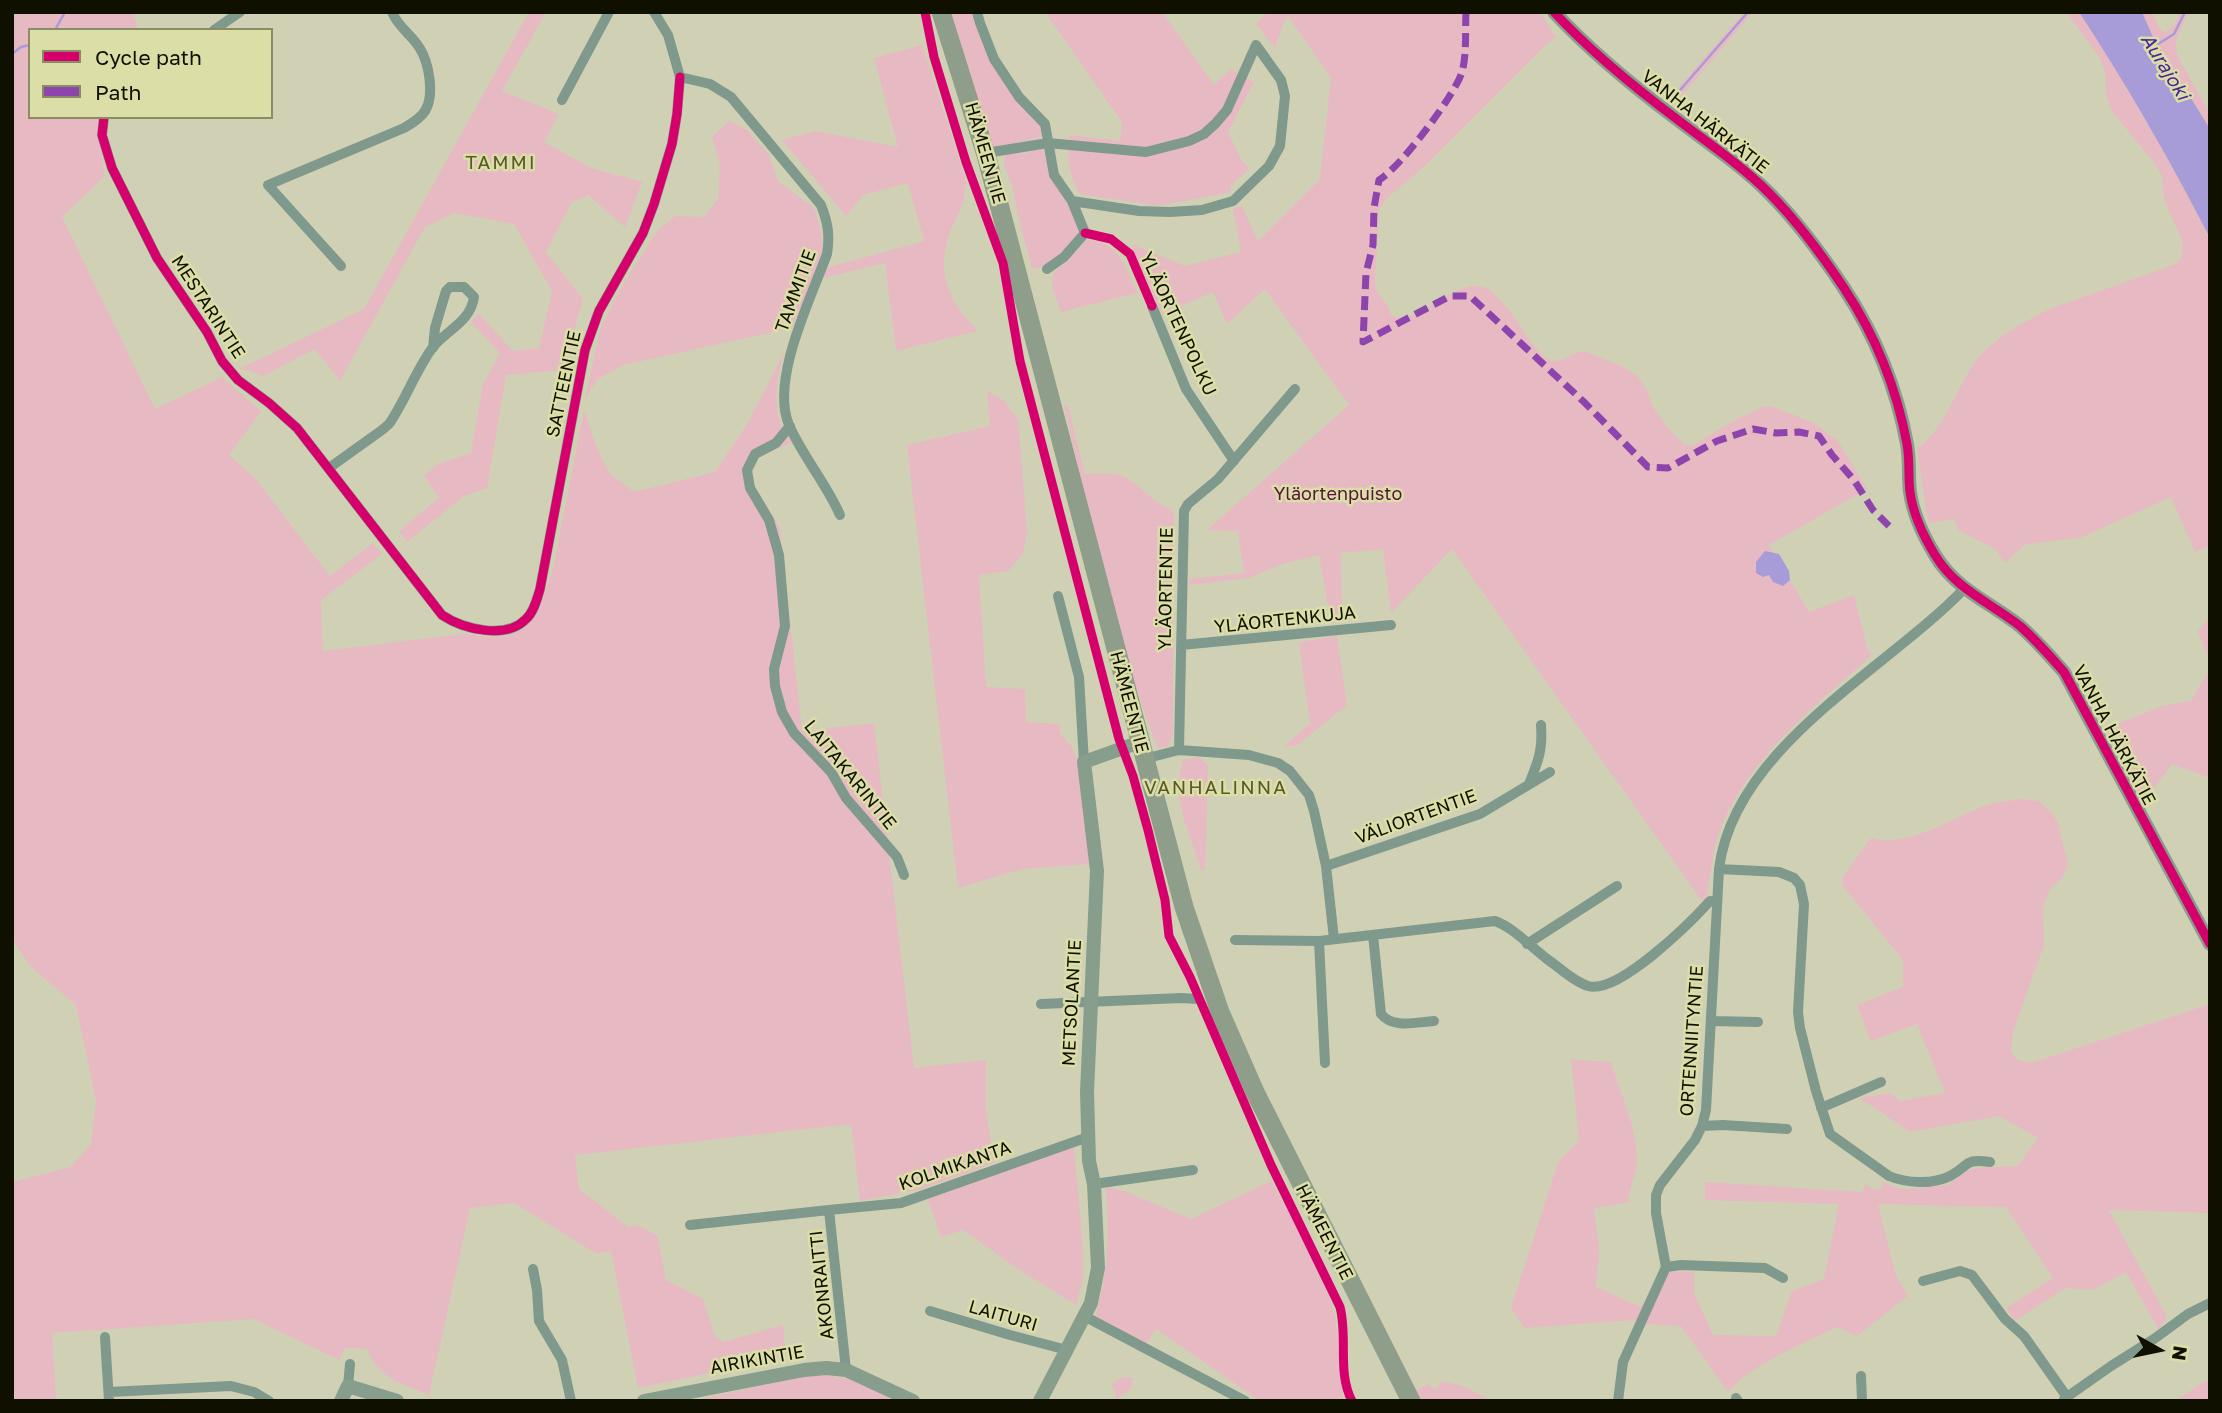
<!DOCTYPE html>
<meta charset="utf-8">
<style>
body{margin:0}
#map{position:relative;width:2222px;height:1413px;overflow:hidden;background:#d0d1b4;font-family:"Golos Text",sans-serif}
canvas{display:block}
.frame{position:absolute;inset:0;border:14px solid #101000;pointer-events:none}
.legend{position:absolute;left:28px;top:28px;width:245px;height:91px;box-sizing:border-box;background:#dcdea7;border:2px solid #8a8c64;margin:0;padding:9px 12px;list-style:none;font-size:21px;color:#101000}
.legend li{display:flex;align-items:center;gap:14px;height:35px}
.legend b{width:35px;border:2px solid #8a8c64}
.north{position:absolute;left:2124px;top:1315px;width:70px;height:70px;-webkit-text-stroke:5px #dcdea7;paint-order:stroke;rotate:99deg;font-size:19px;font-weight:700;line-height:28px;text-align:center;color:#101000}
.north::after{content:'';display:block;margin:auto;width:24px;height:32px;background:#101000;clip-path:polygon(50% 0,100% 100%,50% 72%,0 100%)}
</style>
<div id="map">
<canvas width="2222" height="1413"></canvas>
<div class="frame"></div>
<ul class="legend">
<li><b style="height:9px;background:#d6006c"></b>Cycle path</li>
<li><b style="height:9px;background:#8e44ad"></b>Path</li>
</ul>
<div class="north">N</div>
</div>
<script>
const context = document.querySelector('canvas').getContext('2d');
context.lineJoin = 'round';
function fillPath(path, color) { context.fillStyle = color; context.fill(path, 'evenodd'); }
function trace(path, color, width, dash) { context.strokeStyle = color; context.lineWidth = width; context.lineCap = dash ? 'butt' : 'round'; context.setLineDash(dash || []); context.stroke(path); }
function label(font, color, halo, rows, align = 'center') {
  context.font = font + ' "Golos Text",sans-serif'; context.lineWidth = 5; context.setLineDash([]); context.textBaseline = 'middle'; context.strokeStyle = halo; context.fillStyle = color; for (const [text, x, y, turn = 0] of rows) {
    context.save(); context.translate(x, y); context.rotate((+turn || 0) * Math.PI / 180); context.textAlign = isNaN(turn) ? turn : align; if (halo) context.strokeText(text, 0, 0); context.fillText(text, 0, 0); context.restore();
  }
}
fillPath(new Path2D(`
 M12 12H133L138 30H30V117H99C96 138 104 156 104 177L62 217 155 409 222 377 261 411 229 455 255 478 330 576 373 543 382 554 321 600 323 651 464 634 489 637 505 636 518 632 528 625 538 612 553 569 584 410 596 446 609 473 634 492 715 472 746 426 785 351C778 373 772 399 781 423 783 429 788 436 792 442L742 465 780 528 802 731 874 723 914 1068 986 1060V1109L994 1163 921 1189 860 1201 851 1124 575 1155 579 1189 628 1227 639 1226 657 1235 666 1280 703 1299 715 1336 723 1342 783 1325 786 1357 638 1388 611 1251 597 1254 514 1203 470 1208 429 1395C401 1383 379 1379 367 1349L345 1348 339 1360 254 1319 52 1333 56 1401H12V1182L71 1167 91 1144 96 1101 76 1005 31 967 12 939Z
 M529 12H546L502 91 559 114 544 142 591 168 642 182 625 227 588 195 572 202 546 252 583 299 563 370 506 375 487 488 464 496 407 542 399 531 439 498 424 476 438 464 471 453 483 384 500 353 471 322 479 314 513 351 539 348 552 291 514 224 454 213 425 227 340 381 315 349 263 376 251 371 239 369 364 309Z
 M949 12H973L976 25 1042 126 1043 133 1041 137 997 148 991 145Z
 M1045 12H1162L1214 85 1231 69 1254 82 1228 132 1242 161 1250 168 1230 186 1231 192 1158 206 1080 194C1068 172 1067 160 1070 135L1120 141 1122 122Z
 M1267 12H1540L1556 38 1549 42 1426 165 1386 199 1379 210 1375 282 1378 294 1389 307 1391 315C1410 329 1454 282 1479 286 1510 292 1531 359 1554 361 1565 362 1574 351 1584 351L1624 367 1638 377 1647 390 1653 407 1667 427 1685 445H1694L1733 421 1762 407 1771 406 1814 423 1838 441 1867 489 1769 545 1809 612 1854 595 1867 647 1871 656C1817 704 1750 757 1722 825 1711 850 1712 878 1704 904L1452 549 1391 613 1383 549 1341 553 1342 622 1331 623 1319 555 1282 564 1249 578 1189 585V579L1244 573 1238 531 1207 530 1349 405 1265 289 1227 324 1213 292 1162 314 1131 244 1185 266 1241 252 1233 208 1242 206 1258 241 1320 179 1331 78 1288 16 1285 19 1275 48 1256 24Z
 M1744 12H1753L1679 99 1674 93Z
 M2066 12H2079L2118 72 2171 162 2210 238V546L2195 552 2171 497 2080 538 2026 544 2005 563 1995 549 1958 530 1954 519 1928 523 1917 448C1939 437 1958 388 1972 366 1990 340 2024 321 2052 308L2176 264 2181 258 2183 242 2164 200 2162 176 2155 164 2111 110 2106 93V75L2100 58Z
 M2142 12H2152L2159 28 2165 32 2173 27 2180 12H2188L2176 41 2177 55 2210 114V129L2152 35Z
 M922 45 966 181C965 188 965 196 963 203 959 215 951 226 948 238 937 278 950 303 978 331L896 351 885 263 823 278 826 268 924 241 908 183 863 195 846 216 782 140 815 131 898 147 874 58Z
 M729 121 745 128 769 155 778 181 814 208 821 230 823 253 792 328 623 365 598 379 585 398 601 327 624 283 657 231 675 216 704 217 718 199 720 165 712 137Z
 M1043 148 1052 181 1070 202 1080 232 1078 236 1048 266 1032 269 1018 215 1012 185 1004 165 1005 156 1009 151 1020 152 1021 154 1028 153 1029 149Z
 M1086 240C1117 239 1127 269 1137 293L1061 312 1052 286 1053 273 1079 249Z
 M987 390 1004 401 1018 419 1027 531 1023 554 1008 571 979 575 986 687 1025 689 1026 722 1060 724V733L1072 747 1078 762 1089 864 1022 869 958 888 907 445 990 426Z
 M1064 405 1068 406 1085 474C1095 474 1109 473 1119 475 1139 481 1151 503 1171 509L1174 516 1173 734 1168 746 1158 748 1154 739 1126 659 1086 503Z
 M2210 618V664L2198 631Z
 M1337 636 1347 705 1296 746H1284L1310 724 1299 642Z
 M2210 668V778L2172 764 2143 803 2105 729 2162 706 2191 701Z
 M1199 757 1208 766 1205 870H1201L1184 820 1177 787 1183 760Z
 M2021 799 2039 801 2052 813 2058 823 2068 865 2063 877 2050 889 2043 906 2044 945 2013 1032 2011 1050 2016 1059 2027 1062H2034L2210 1004V1213L2109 1210 2167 1317 2159 1330 2126 1272 2093 1290 2065 1288 2015 1321 2006 1308 2053 1278 2006 1207 1878 1204 1896 1276 1908 1296 1857 1336 1836 1327C1800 1346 1755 1362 1728 1392L1681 1326 1646 1324 1635 1320 1525 1328 1511 1308 1558 1162 1579 1141 1571 1059 1611 1062C1620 1091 1637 1129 1637 1159 1638 1174 1628 1187 1629 1202L1594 1208 1599 1248 1596 1287 1641 1307 1661 1271 1694 1272V1293L1713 1335 1776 1336 1792 1291 1824 1279 1839 1204 1705 1200V1182L1862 1192 1866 1184 1872 1189 1881 1190 1883 1181 1896 1188 1908 1189 1948 1185 1965 1172 1975 1168 2018 1166 2038 1138 1999 1116 1910 1132 1860 1098 1890 1093 1900 1101 1945 1093 1917 1024 1871 1041 1857 1005 1903 987V960L1843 886 1842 878 1871 838C1906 849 1952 818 1984 806 1996 802 2009 801 2021 799Z
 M1074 1147 1083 1249V1278L1076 1305 1021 1271 963 1230 941 1237 928 1199Z
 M1271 1181 1291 1216 1329 1296 1336 1321 1343 1401H1260L1156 1329 1146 1344 1095 1316C1109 1273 1109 1232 1106 1187L1124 1191 1191 1219Z
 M827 1375 853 1380 900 1401H691L802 1377Z
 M1129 1377 1133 1378 1131 1389 1117 1399 1112 1384 1120 1378Z
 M2210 1378V1401H2175Z
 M1440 1381C1460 1384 1473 1389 1490 1401H1423L1415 1391 1428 1384 1432 1388 1438 1389Z`), '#e7b9c2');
fillPath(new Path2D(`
 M2079 12H2142L2152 35 2210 129V238C2170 160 2127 85 2079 12Z
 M1765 551 1779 554 1789 571 1790 580 1783 586 1773 582 1769 575 1763 577 1756 573V562Z`), '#a79bd8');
trace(new Path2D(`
 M55 30 65 12
 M2158 44 2174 34 2185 12
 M12 54 21 47 30 45
 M1668 104 1748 12`), '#a79bd8', 2.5);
trace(new Path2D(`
 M654 12 668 35 680 77 710 84 731 97 821 205C828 223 830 235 827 254 811 298 770 380 789 425 803 457 826 483 840 515
 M977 12 980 23 994 59 1019 97 1045 124 1054 175 1072 201 1085 233 1064 257 1047 269
 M214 30 240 12
 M562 100 609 12
 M104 117 102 135 112 168 157 258 207 332 222 361 238 380 269 403 297 428 442 615C463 629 506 640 526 619 534 612 537 599 540 589L585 350 599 311 643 233 654 204 672 144 677 114 680 77
 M986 153 1048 143 1146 152 1189 141 1204 134 1216 123 1227 110 1256 45 1281 80 1285 96 1280 146 1269 166 1233 201 1202 210 1170 212 1139 211 1072 201
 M341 266 268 185 404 128C411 124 420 119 425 111 435 95 429 62 419 47 411 34 398 27 392 12
 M1152 306 1186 389 1234 461
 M790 426 776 443 755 454 747 470 750 488 769 520 779 555 785 626 774 669 775 686 782 712 794 733 831 772 846 798 897 857 904 875
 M329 468 382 430 389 424C405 401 417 368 433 347 447 330 471 321 474 297L464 287H450L446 291 435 328 433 348
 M1058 596 1079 677 1084 762
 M1181 645 1391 625
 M1179 750 1184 511 1188 504 1218 479 1295 389
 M1144 759 1179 750 1249 755 1278 763 1290 771 1309 795 1314 811 1326 866 1334 939
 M1529 784C1538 762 1543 750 1541 725
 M1326 866 1480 814 1550 772
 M1719 869 1779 872 1794 878 1800 885 1804 904 1798 1012 1800 1028 1816 1091 1830 1134 1889 1176C1906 1183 1932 1185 1950 1176 1969 1166 1964 1158 1990 1162
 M1373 935 1381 1014C1393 1029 1417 1022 1434 1021
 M1235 940 1319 941 1495 921C1514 928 1530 946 1547 959 1559 967 1574 982 1588 986 1618 995 1691 922 1710 901L1717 902
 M1319 941 1325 1063
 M1527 944 1617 886
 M1041 1004 1181 998 1198 999
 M1711 1021 1758 1022
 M1821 1108 1881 1082
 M1702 1126 1723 1125 1787 1129
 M1094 1184 1193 1170
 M829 1210 901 1203 1088 1137
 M690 1225 829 1210 846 1370
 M1666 1267 1681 1265 1765 1268 1783 1278
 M533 1269 537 1290 539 1321 562 1360 571 1401
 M1923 1281 1960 1271 1972 1275 2005 1319 2024 1336 2067 1397
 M930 1311 1010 1335 1067 1350
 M1084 1316 1245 1401
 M105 1337 109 1401
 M1861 1376 1862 1401
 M348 1386 350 1364
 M109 1392 231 1386 254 1392 269 1401
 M1736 1398 1738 1401
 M2064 1399 2111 1366 2154 1339 2188 1314 2210 1303
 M1618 1401 1623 1362 1666 1267 1656 1213V1195L1660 1185 1695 1140 1702 1126 1706 1110 1719 869C1734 747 1886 670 1964 589`), '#7f998c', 10);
trace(new Path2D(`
 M1554 12C1591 52 1634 87 1678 120 1708 143 1741 165 1769 193 1797 221 1822 255 1844 288 1875 335 1897 390 1907 444 1910 460 1908 476 1910 492 1913 514 1924 537 1935 555 1955 589 1991 603 2020 626 2036 640 2050 656 2064 672L2210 944
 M341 1401 348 1386 397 1401
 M644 1401 804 1370 826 1368 846 1370 913 1401
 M1040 1401 1091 1303 1098 1268 1094 1184 1089 1161 1087 1092 1097 871 1084 762 1140 742`), '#869e8b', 14);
trace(new Path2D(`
 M941 12 986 155 1184 907 1220 1012 1255 1092 1411 1401`), '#8e9e8b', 19);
trace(new Path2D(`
 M1466 12C1465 31 1467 54 1462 72 1455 95 1400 168 1379 180L1374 208 1373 245 1366 273 1363 342 1450 296H1470L1584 402 1648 467 1668 468 1717 441 1753 429 1776 433 1799 432 1819 436 1832 455 1854 480 1873 510 1889 526`), '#8e44ad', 7, [14, 7]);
trace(new Path2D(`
 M925 12 934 57 966 162 1003 263 1020 361 1119 739 1133 776 1148 830 1165 900 1169 936 1190 977 1271 1165 1340 1307C1348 1337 1337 1373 1352 1401
 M1554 12C1591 52 1634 87 1678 120 1708 143 1741 165 1769 193 1797 221 1822 255 1844 288 1875 335 1897 390 1907 444 1910 460 1908 476 1910 492 1913 514 1924 537 1935 555 1955 589 1991 603 2020 626 2036 640 2050 656 2064 672L2210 944
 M104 117 102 135 112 168 157 258 207 332 222 361 238 380 269 403 297 428 442 615C463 629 506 640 526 619 534 612 537 599 540 589L585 350 599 311 643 233 654 204 672 144 677 114 680 77
 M1085 233 1111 239 1130 254 1152 306`), '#d6006c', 9);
label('18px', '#101000', '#dcdea7', [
 ["VANHA HÄRKÄTIE",1705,122,38],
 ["HÄMEENTIE",985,153,74],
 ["TAMMITIE",796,291,-70],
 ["MESTARINTIE",208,307,57],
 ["YLÄORTENPOLKU",1178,324,65],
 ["SATTEENTIE",564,384,-78],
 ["YLÄORTENTIE",1166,589,-89],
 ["YLÄORTENKUJA",1285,620,-6],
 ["HÄMEENTIE",1129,702,75],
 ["VANHA HÄRKÄTIE",2114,735,62],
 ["LAITAKARINTIE",850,775,51],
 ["VÄLIORTENTIE",1416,817,-20],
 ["METSOLANTIE",1072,1003,-87],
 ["ORTENNIITYNTIE",1692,1041,-86],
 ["KOLMIKANTA",955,1166,-19],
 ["HÄMEENTIE",1324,1232,63],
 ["AKONRAITTI",822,1285,-96],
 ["LAITURI",1003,1316,16],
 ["AIRIKINTIE",757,1360,-10]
]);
label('18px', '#561439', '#dcdea7', [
 ["Yläortenpuisto",1338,494]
]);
label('italic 19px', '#492599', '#dcdea7', [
 ["Aurajoki",2165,67,58]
]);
context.letterSpacing = '2px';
label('19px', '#595a27', '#dcdea7', [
 ["TAMMI",501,163],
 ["VANHALINNA",1216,788]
]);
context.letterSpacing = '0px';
</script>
